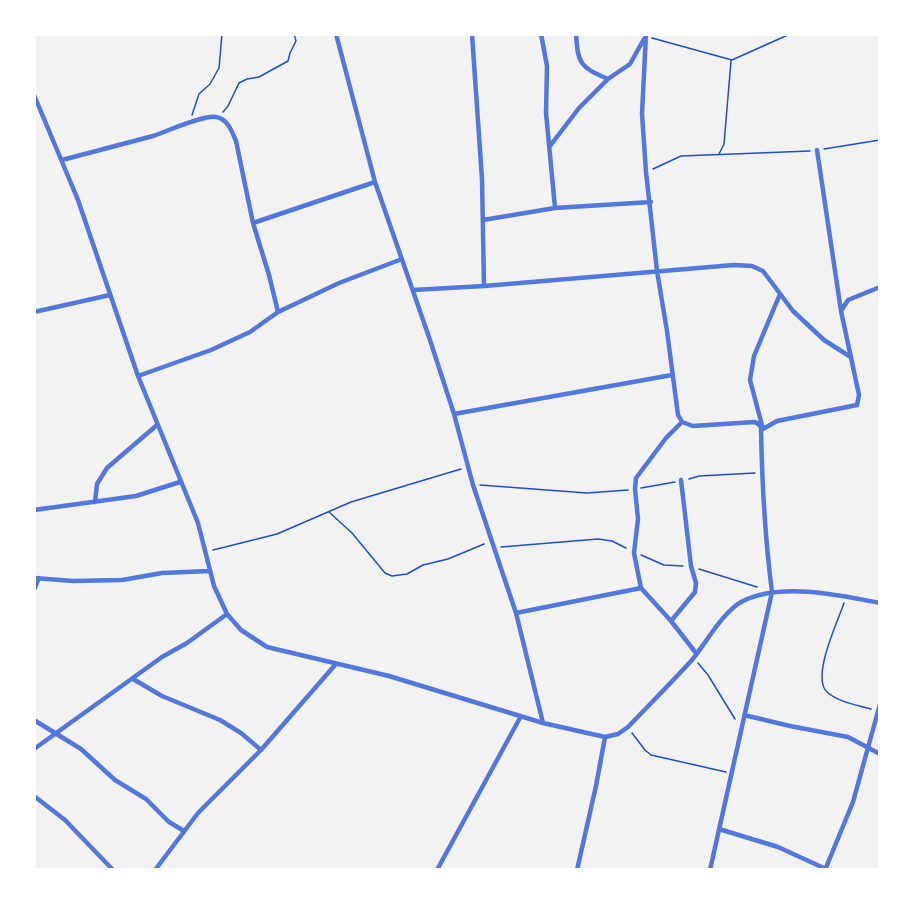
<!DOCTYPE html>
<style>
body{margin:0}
#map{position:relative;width:914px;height:904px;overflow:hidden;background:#f2f2f2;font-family:"Fira Sans Condensed",sans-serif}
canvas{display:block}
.frame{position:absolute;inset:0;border:36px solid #fff;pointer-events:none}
</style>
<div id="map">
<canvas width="914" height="904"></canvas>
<div class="frame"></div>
</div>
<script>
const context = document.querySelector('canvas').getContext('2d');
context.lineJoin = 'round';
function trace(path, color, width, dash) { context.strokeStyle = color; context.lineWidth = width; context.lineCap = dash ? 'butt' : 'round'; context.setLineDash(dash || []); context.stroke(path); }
trace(new Path2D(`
 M652 38 732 60 790 34
 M223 112 228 106 239 83 247 79 259 77 288 61 290 53 296 41 294 34
 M192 115 199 94 210 84 219 68 222 34
 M824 149 880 140
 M719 154 724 144 731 61
 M653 169 681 156 810 151
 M689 479 699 476 755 473
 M480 485 587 493 628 490
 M641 488 675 482
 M329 512 352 533 385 573 392 576 407 574 423 565 448 559 484 544
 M501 547 598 539 612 541 626 548
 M213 550 277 534 351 502 461 469
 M641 555 664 565 683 566
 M699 569 757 587
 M844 603C838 621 811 677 827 692 838 702 857 705 871 709
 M698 663 708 675 735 719
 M632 733 645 750 651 755 726 772`), '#1d4ed8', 1.5);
trace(new Path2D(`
 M336 34 375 182 430 340 454 414 473 485 516 613 543 723
 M472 34 482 179 484 286
 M541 34 547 66 546 113 555 208
 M576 34C578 64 580 67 608 79
 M646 34 642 114 646 172 657 271 667 331 678 415 682 422 693 426 754 422 757 423 763 429H761C762 484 765 538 772 592L710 870
 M34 95 78 200 138 376 198 523 214 586 227 614 241 630 267 647 389 676 543 723 605 737 618 734 628 727C649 705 671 683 692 660 706 643 723 611 743 601 780 582 840 595 880 603
 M550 146 579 108 608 79 630 64 644 39
 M817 150 841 311
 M62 160C93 152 123 144 153 136 168 131 203 115 216 117 228 119 232 132 236 141L253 223 269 275 278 312
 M483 220 555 208 651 202
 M253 223 375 182
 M413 290 484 286 734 265 752 266 763 271 793 311 824 340 849 356
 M780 294 754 356 750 380 763 429 777 421 857 405 859 395 841 311 848 300 880 287
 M34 312 110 295
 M138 376 211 350 250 332 278 312 339 283 402 259
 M454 414 672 375
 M682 422 666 438 636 478 635 489 638 519 634 553 641 588 671 621 696 653
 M95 502 97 484 107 468 157 425
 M34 510 136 496 180 482
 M34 578 73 581 122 580 162 573 210 571
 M34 590 39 578
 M516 613 641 588
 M671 621 695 592 696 583 691 566 681 480
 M133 679 162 696 220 720 241 733 261 750
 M744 715 790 726 848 737 880 754
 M34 720 81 749 115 780 146 799 169 822 184 831
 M34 749 162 657 187 643 227 614
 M34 796 65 820 113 870
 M719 829 778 847 826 869
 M155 870 198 813 261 750 335 665
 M437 870 521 716
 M577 870 596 786 605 737
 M825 870 853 802 880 704`), '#5277de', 4.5);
</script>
